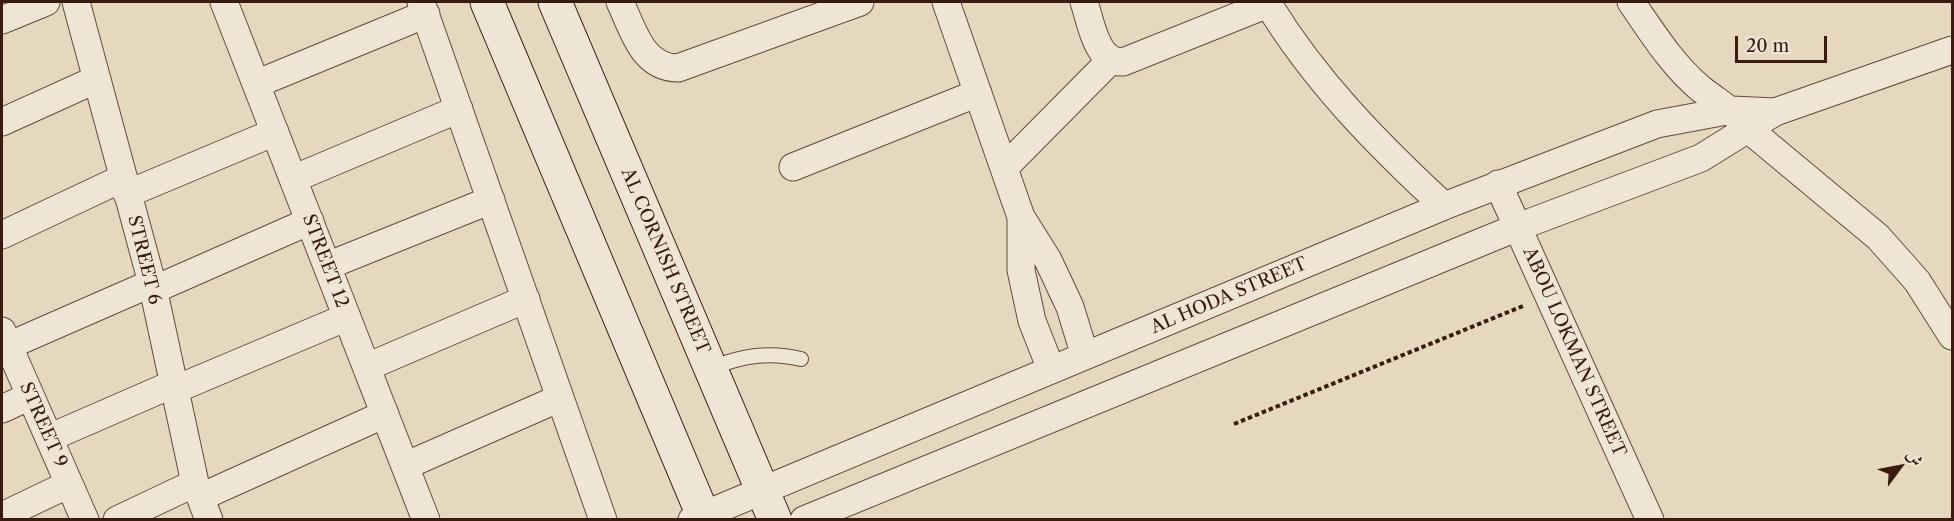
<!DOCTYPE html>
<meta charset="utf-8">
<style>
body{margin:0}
#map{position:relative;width:1954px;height:521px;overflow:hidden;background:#e6d7bf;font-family:"Libre Caslon Text",Amiri,serif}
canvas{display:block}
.frame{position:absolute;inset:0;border:3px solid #391c0f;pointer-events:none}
.north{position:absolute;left:1870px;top:437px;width:60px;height:60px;-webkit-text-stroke:4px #efe5d5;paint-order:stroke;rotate:58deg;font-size:16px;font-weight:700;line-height:24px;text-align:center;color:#391c0f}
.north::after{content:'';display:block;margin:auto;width:21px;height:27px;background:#391c0f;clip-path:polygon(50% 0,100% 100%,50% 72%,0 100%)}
.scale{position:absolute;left:1735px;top:36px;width:92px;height:27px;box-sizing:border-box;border:3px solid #391c0f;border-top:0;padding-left:8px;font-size:18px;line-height:21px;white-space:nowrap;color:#391c0f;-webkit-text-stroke:4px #efe5d5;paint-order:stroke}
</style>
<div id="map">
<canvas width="1954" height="521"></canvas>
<div class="frame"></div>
<div class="north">ش</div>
<div class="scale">20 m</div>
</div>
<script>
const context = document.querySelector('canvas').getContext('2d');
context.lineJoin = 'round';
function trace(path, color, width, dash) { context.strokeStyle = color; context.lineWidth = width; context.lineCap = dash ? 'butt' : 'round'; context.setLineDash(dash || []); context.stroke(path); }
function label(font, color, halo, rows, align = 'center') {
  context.font = font + ' "Libre Caslon Text",serif'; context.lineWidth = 4.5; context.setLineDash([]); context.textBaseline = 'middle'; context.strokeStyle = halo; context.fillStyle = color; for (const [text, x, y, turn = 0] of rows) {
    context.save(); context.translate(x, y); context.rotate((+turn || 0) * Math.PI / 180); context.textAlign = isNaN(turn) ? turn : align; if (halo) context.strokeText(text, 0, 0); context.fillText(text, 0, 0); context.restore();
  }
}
const service = new Path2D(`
 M711 368C742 356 768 351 801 359`);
const minor = new Path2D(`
 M76 2 152 283 195 483 209 520
 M224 2 426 520
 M421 2 603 520
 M620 2C633 29 642 68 678 68L860 2
 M946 2 1021 217 1048 260 1070 307 1085 356
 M1084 2C1091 22 1096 63 1123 62L1268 4
 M1267 2C1314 80 1377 144 1444 206
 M1631 2C1652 32 1672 65 1701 89 1720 104 1731 108 1747 128L1878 237 1917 281 1952 336
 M2 20 46 2
 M256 84 426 14
 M2 122 97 79
 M793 167 978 93
 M1004 168 1110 61
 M293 179 459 109
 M1498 184 1650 520
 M127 194 275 132
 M1021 217V270L1032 321 1051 369
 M2 235 123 178
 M327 266 491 200
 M153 290 310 221
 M2 331 85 520
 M8 346 152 283
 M367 367 526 299
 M174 390 347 317
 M2 409 30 396
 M49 438 173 384
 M405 466 560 398
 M201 497 385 414
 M2 516 69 484
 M117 520 195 483
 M692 520 1444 206 1657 124 1732 110 1775 112
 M804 520 1518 227 1701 158 1775 112 1952 50`);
const secondary = new Path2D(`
 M487 2 705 520
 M555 2 775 520`);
trace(service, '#644b3b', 16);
trace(minor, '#644b3b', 29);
trace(secondary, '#391c0f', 35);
trace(new Path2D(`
 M1234 424 1523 306`), '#391c0f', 4, [4.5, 3]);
trace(service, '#efe5d5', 14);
trace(minor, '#efe5d5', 27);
trace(secondary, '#efe5d5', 33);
label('18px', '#391c0f', '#efe5d5', [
 ["STREET 6",144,260,76],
 ["STREET 12",325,261,69],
 ["AL CORNISH STREET",665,261,67],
 ["AL HODA STREET",1229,296,-23],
 ["ABOU LOKMAN STREET",1574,352,66],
 ["STREET 9",43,425,66]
]);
</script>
